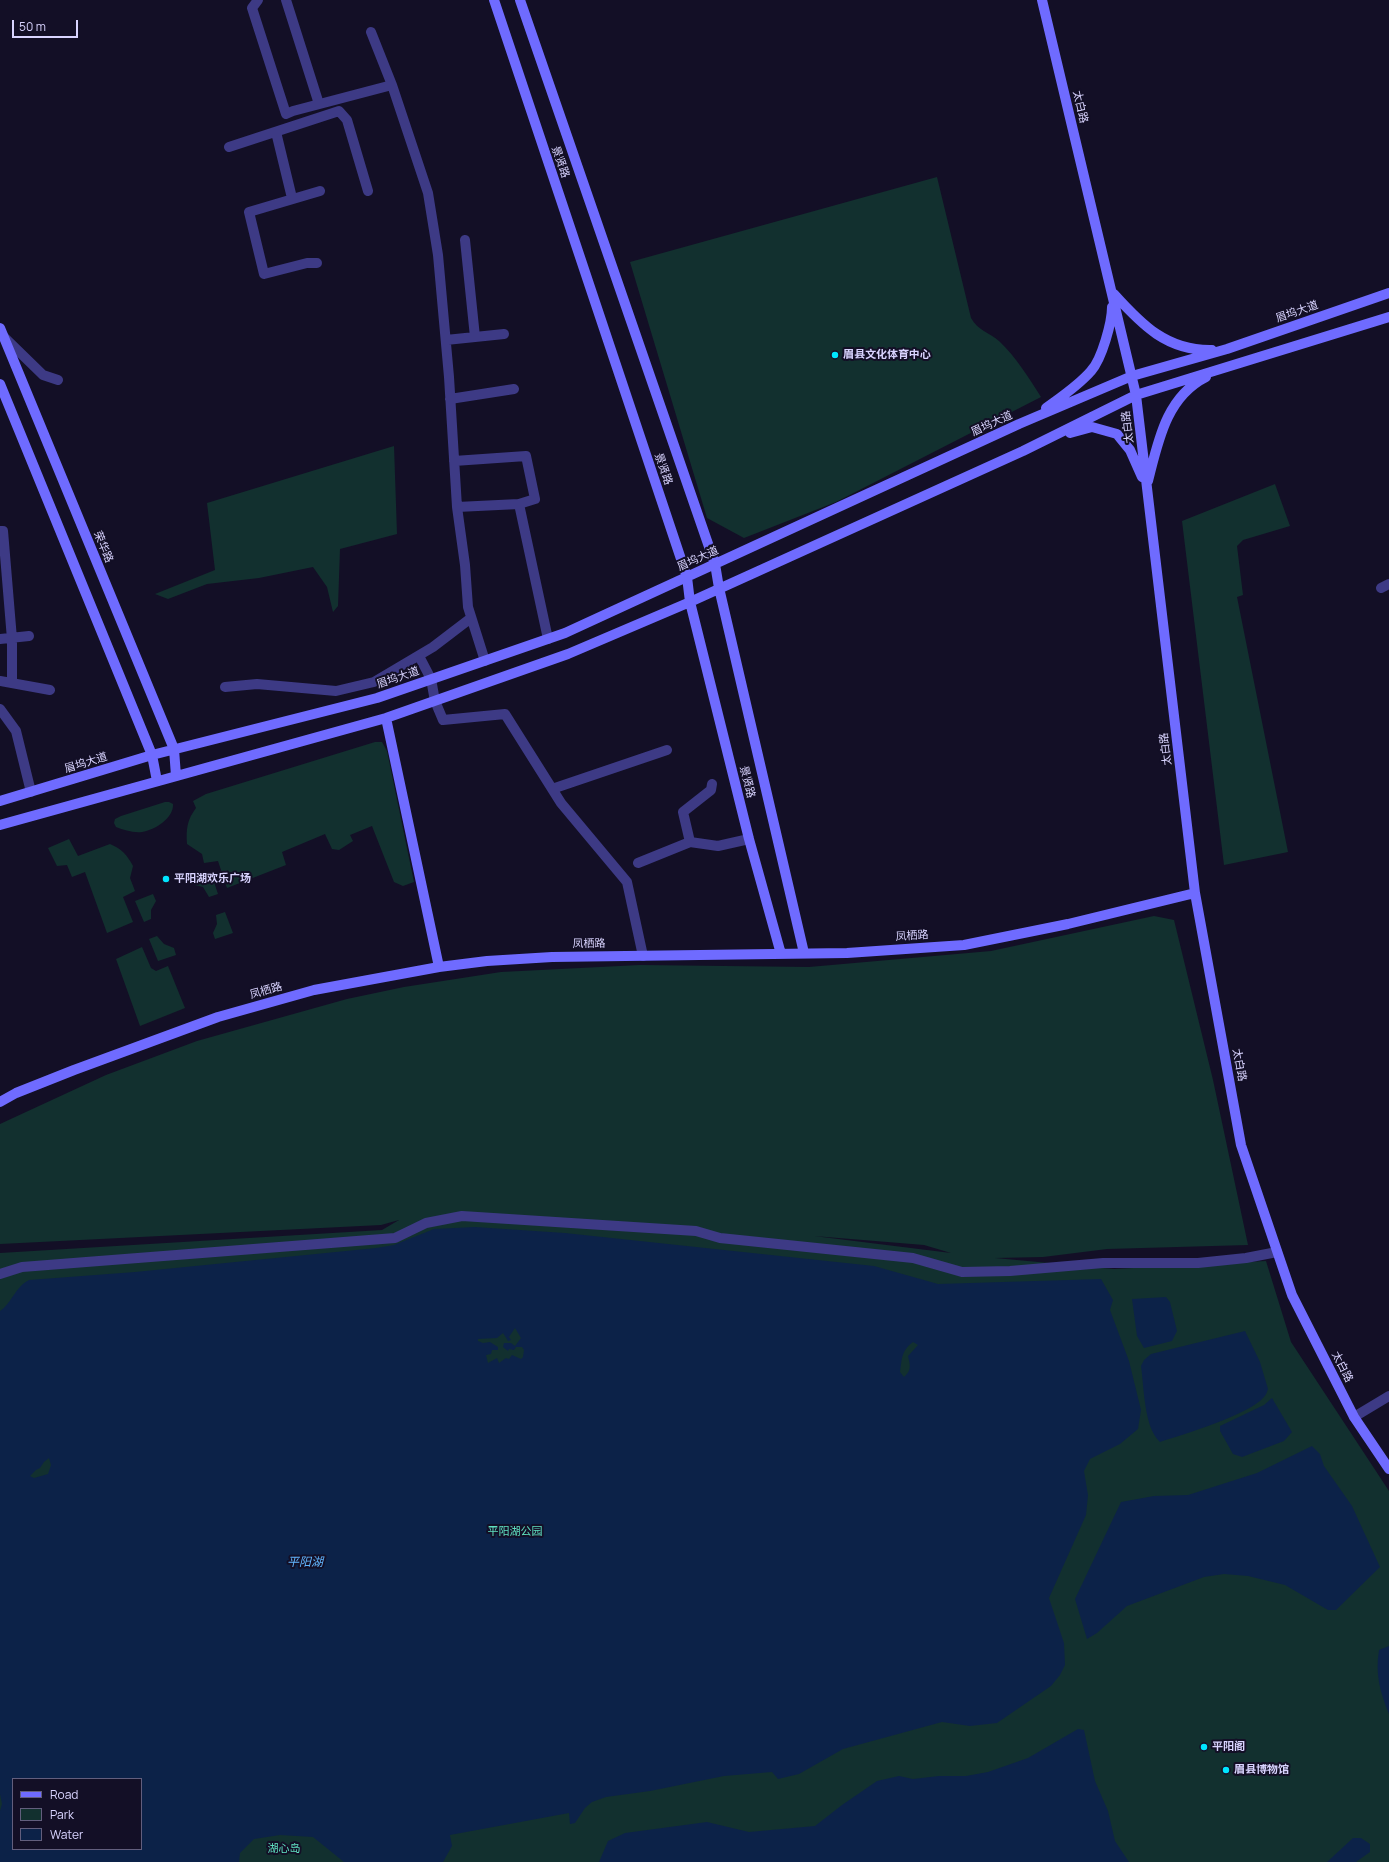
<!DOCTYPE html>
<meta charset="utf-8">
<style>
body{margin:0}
#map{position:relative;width:1389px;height:1862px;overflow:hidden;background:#130f26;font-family:Manrope,sans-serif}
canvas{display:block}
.legend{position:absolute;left:12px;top:1778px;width:130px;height:72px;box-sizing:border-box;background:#130f26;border:1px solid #625e7d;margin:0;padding:5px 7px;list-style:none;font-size:12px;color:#d9d4ff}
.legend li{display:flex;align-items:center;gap:8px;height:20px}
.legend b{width:20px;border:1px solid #625e7d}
.scale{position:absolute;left:12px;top:20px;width:66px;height:18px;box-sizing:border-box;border:2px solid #d9d4ff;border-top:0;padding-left:5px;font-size:12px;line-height:14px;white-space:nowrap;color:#d9d4ff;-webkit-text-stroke:3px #130f26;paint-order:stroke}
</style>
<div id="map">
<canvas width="1389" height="1862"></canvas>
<ul class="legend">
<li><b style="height:5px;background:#6f6bff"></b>Road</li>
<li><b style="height:11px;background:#12302f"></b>Park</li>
<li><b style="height:11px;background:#0c2248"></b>Water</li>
</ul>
<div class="scale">50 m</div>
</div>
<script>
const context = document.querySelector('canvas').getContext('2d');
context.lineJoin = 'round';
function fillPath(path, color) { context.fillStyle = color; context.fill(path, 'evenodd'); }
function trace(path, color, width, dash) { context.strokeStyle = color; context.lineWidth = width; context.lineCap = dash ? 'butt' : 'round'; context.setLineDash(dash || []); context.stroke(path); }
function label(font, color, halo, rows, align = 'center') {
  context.font = font + ' Manrope,"Noto Sans SC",sans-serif'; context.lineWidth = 4; context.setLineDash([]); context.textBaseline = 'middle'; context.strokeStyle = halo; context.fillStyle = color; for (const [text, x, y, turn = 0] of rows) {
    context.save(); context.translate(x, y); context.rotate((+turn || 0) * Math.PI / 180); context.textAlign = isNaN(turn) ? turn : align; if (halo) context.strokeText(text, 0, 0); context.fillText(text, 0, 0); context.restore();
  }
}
fillPath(new Path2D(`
 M937 177 971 318C978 331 989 332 999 341 1016 357 1029 378 1041 397L836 502 744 538 707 518 630 262Z
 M394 446 397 534 340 549 338 606 333 612 327 587 313 567 259 578 207 584 168 599 155 594 215 570 207 503Z
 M1275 484 1290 526 1243 540 1237 546 1243 595 1237 597 1288 852 1224 865 1182 521Z
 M375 742H382L387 751 414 882 403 886 394 882 372 826 350 835 353 841 339 850 332 849 325 834 282 852 286 865 227 888 218 861 204 863 202 854 187 844C186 829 187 820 196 808L193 801 206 794Z
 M165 802H169L173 804C174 818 155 830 142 832 133 833 124 830 116 827L114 823 115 819 121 816Z
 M69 839 78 856 110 844C122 849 127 855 133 866L130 878 135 891 123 897 133 922 107 933 85 872 72 877 67 865 57 866 48 848Z
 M211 873 218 894 209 897 203 887 195 885 193 879Z
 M153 894 156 901 151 910V919L144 922 135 901Z
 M225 912 233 933 215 939 213 933 217 924 216 915Z
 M1154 916 1174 920 1213 1080 1248 1245 1107 1249 1043 1257 995 1258 1114 1269 1266 1261 1291 1342 1389 1491V1862H0V1253L382 1230 399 1220 381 1225 0 1244V1124L106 1075 197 1041 347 999 404 987 501 972 640 965 809 967 991 951ZM814 1236 924 1245 951 1253ZM13 1779H141V1849H13Z
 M157 936 164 944 174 948 176 955 158 961 149 939Z
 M142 947 151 968 156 971 168 966 185 1008 140 1026 116 959Z`), '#12302f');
fillPath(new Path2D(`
 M475 1227 565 1233 874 1266 938 1284 1101 1279 1113 1300 1110 1310 1129 1361 1141 1410 1138 1429 1120 1444 1090 1459 1084 1471 1088 1495 1086 1515 1049 1598 1064 1643 1065 1665 1060 1675 1051 1686 997 1723 970 1726 942 1722 843 1749 799 1774 778 1779 772 1772 724 1776 650 1791 606 1797 592 1802 585 1808 575 1823 570 1824 569 1813 450 1835 452 1846 443 1862H344L313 1837 280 1835 254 1839 240 1853 239 1862H0V1811L2 1804 0 1794V1311C12 1303 15 1287 29 1280L135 1272 376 1248 394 1245 434 1229ZM515 1328 521 1338 515 1346 511 1343H504L503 1347 508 1351 509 1349 514 1350 516 1347H522L524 1350 523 1357 521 1359 512 1355 509 1359 506 1358 499 1363 497 1358 488 1363 486 1355 491 1354 492 1350H498V1347L490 1342 483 1343 478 1341V1339L497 1338 503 1333 508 1341 511 1340 509 1337ZM913 1342 918 1345 908 1356C910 1365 912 1370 904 1377L900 1372C902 1359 901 1351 913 1342ZM49 1458 51 1465 48 1474 34 1478 30 1476 36 1470 40 1468 44 1462ZM13 1779H141V1849H13Z
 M1166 1297 1170 1302 1177 1331 1172 1341 1144 1348 1137 1336 1132 1299Z
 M1245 1331 1260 1362 1268 1389C1267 1392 1266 1395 1264 1397 1249 1415 1184 1434 1160 1442 1144 1428 1144 1387 1141 1366L1144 1360 1151 1354Z
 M1272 1398 1292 1432 1284 1441 1242 1457 1233 1454 1220 1431V1426L1264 1405Z
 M1312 1446 1320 1454 1324 1466 1352 1506 1380 1567 1336 1610H1328L1285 1585 1248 1576 1224 1574 1204 1577 1127 1606 1097 1633 1087 1639 1075 1599 1121 1502 1154 1496 1188 1495 1257 1473Z
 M1389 1646V1714C1380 1692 1375 1674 1379 1650Z
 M1078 1729 1084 1730 1095 1781 1108 1811 1115 1841 1129 1862H599L608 1841 625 1833 707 1822 749 1832 815 1826 842 1805 877 1781 899 1776 913 1779 939 1776H966L988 1772 1028 1758Z
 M1353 1838H1361L1370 1844V1852L1356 1862H1327Z`), '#0c2248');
trace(new Path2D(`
 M258 0 252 8 286 114 293 111 392 85
 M286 0 319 104
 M371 32 392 85 428 193 438 255 449 377 457 507 465 565 468 607 485 661
 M276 132 292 198
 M229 147 339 111 347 120 368 191
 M465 240 475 337
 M317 263H307L264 274 249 212 320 191
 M3 336 43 375 58 380
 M446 340 504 334
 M450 399 514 389
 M454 461 526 456 535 499 519 504 457 507
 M519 504 548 639
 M0 531H3L12 639V683
 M1381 588 1389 584
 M0 639 29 636
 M419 656 431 679 435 701 443 720 505 714 561 803 627 882 643 956
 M0 681 50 690
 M225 687 257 684 336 691 374 682 433 647 471 618
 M0 709 16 731 31 792
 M552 789 667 750
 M690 842 683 812 711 790 712 784
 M638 863 690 842 718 846 749 839
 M0 1274 22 1267 395 1238 426 1223 462 1216 696 1231 720 1238 913 1258 962 1272 1010 1271 1103 1263H1198L1246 1258 1277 1252
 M1354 1417 1389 1396`), '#3d3a85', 10);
trace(new Path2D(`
 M494 0 687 577 690 602 749 839 781 954
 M520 0 715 564 719 588 804 953
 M1042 0 1136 395 1195 893 1241 1145 1292 1295 1354 1417 1389 1469
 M1114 294C1142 325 1167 351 1212 350
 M0 328 174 749 176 776
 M0 384 152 755 157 781
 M1046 408C1061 397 1078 386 1091 371 1102 359 1112 322 1112 307
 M1070 433 1092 427 1117 434 1130 450 1142 477
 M1148 481C1158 442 1166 397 1206 377
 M386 718 439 967
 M0 801 152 755 377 698 565 633 1019 424 1132 376 1227 349 1389 293
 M0 825 386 718 568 654 690 602 1023 451 1136 395 1389 317
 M0 1102 16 1093 74 1070 218 1017 314 990 439 967 487 961 552 957 847 953 964 945 1068 924 1195 893`), '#6f6bff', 10);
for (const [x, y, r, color] of [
 [835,355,4,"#00e5ff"],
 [166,879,4,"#00e5ff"],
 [1204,1747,4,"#00e5ff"],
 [1226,1770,4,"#00e5ff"]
]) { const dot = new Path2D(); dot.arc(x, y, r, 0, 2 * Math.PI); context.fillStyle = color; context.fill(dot); trace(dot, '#130f26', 1.5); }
label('11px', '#d9d4ff', '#130f26', [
 ["太白路",1080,107,77],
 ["景贤路",560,162,71],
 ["眉坞大道",1297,312,-19],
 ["眉坞大道",992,424,-25],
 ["太白路",1128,427,-97],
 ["景贤路",663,469,71],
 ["荣华路",103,547,67],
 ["眉坞大道",698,559,-24],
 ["眉坞大道",398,678,-19],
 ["太白路",1166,749,-97],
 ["眉坞大道",86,763,-17],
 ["景贤路",747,782,76],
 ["凤栖路",912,936,-4],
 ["凤栖路",589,944,-1],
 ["凤栖路",266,991,-16],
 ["太白路",1239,1065,80],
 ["太白路",1342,1367,63]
]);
label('bold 11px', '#d9d4ff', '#130f26', [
 ["眉县文化体育中心",843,355],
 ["平阳湖欢乐广场",174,879],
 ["平阳阁",1212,1747],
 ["眉县博物馆",1234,1770]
], 'left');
label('11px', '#5fe0c0', '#130f26', [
 ["平阳湖公园",515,1532],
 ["湖心岛",284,1849]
]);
label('italic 12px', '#62b6ff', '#130f26', [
 ["平阳湖",305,1563]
]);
</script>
